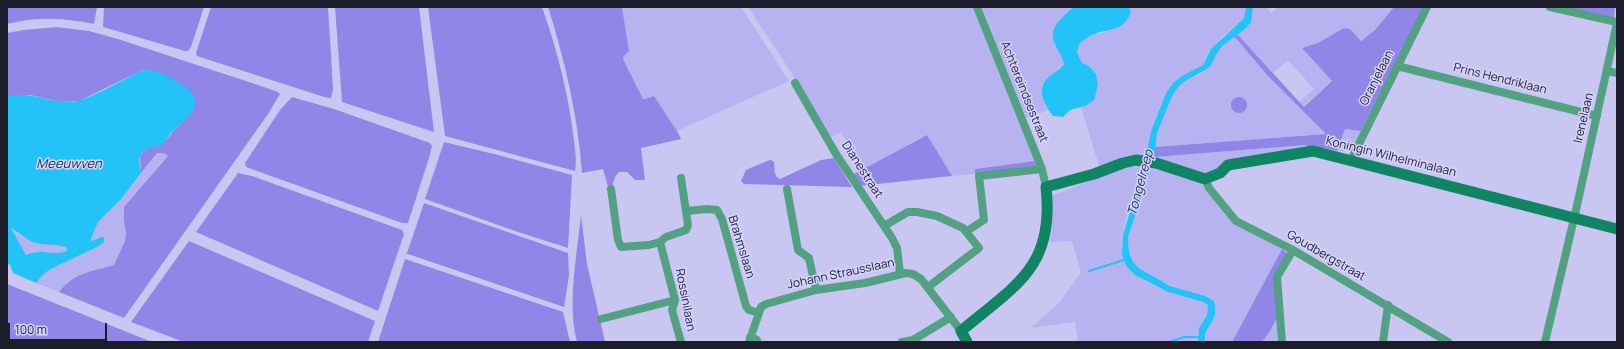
<!DOCTYPE html>
<style>
body{margin:0}
#map{position:relative;width:1624px;height:349px;overflow:hidden;background:#c9c7f1;font-family:Manrope,sans-serif}
canvas{display:block}
.frame{position:absolute;inset:0;border:8px solid #1d1c2b;pointer-events:none}
.scale{position:absolute;left:8px;top:323px;width:99px;height:18px;box-sizing:border-box;border:2px solid #1d1c2b;border-top:0;padding-left:5px;font-size:12px;line-height:14px;white-space:nowrap;color:#1d1c2b;-webkit-text-stroke:3px #d6d4fe;paint-order:stroke}
</style>
<div id="map">
<canvas width="1624" height="349"></canvas>
<div class="frame"></div>
<div class="scale">100 m</div>
</div>
<script>
const context = document.querySelector('canvas').getContext('2d');
context.lineJoin = 'round';
function fillPath(path, color) { context.fillStyle = color; context.fill(path, 'evenodd'); }
function trace(path, color, width, dash) { context.strokeStyle = color; context.lineWidth = width; context.lineCap = dash ? 'butt' : 'round'; context.setLineDash(dash || []); context.stroke(path); }
function label(font, color, halo, rows, align = 'center') {
  context.font = font + ' Manrope,sans-serif'; context.lineWidth = 3; context.setLineDash([]); context.textBaseline = 'middle'; context.strokeStyle = halo; context.fillStyle = color; for (const [text, x, y, turn = 0] of rows) {
    context.save(); context.translate(x, y); context.rotate((+turn || 0) * Math.PI / 180); context.textAlign = isNaN(turn) ? turn : align; if (halo) context.strokeText(text, 0, 0); context.fillText(text, 0, 0); context.restore();
  }
}
fillPath(new Path2D(`
 M622 7H741L789 81 677 131 654 96 645 99H643L623 59 624 56 629 51Z
 M748 7H973L991 48 1035 161 975 169V174L952 176 926 135 863 169 841 132 829 138 793 75Z
 M982 7H1073L1058 21 1054 42 1063 58 1064 64C1059 70 1053 73 1047 79 1039 87 1042 102 1048 110L1026 118Z
 M1129 7H1246L1244 18 1220 39 1207 55 1203 65 1173 83 1166 93 1157 115 1151 131 1146 158 1100 169 1081 107 1085 106 1098 85 1096 74 1089 66 1082 63 1077 52 1079 44 1092 35 1114 30 1131 13Z
 M1253 7H1266L1271 13 1278 7H1394L1375 30 1360 41 1350 29 1344 28 1318 43 1302 48 1332 81 1303 107 1299 102 1314 89 1288 60 1273 73 1237 34C1250 25 1251 22 1253 7Z
 M1234 36 1267 75 1326 134 1155 147C1157 127 1167 93 1185 81 1192 77 1201 75 1207 69 1212 64 1214 57 1218 51 1222 45 1229 41 1234 36Z
 M1345 129 1361 131C1356 142 1351 155 1337 151Z
 M1306 145 1307 148 1207 175 1153 159 1154 157Z
 M157 153H163L168 156 130 201 124 221 126 233 125 241 114 265C91 272 75 273 59 292L36 283 42 276 49 270 88 252 99 237 90 241 98 222 132 185Z
 M1144 164C1137 186 1117 235 1123 257 1130 283 1179 296 1203 302L1208 305 1207 315 1199 328 1198 342H1078L1075 322 1031 328 1058 304 1081 273 1072 241 1050 242 1052 231V196L1127 166Z
 M1150 166 1202 184 1204 188 1232 222 1282 249 1232 342H1205L1206 330 1214 318V301C1193 293 1151 281 1136 266 1129 258 1128 247 1128 237Z
 M11 228 22 237 64 246 67 248V251C54 256 39 248 26 255Z
 M1277 318V342H1262L1269 333Z`), '#b6b3f0');
fillPath(new Path2D(`
 M7 7H97L94 24C65 18 37 16 7 24Z
 M104 7H204L191 47 188 51H185L103 27Z
 M211 7H328L333 89 331 98 324 97 197 56 196 53Z
 M335 7H419L434 132 342 102Z
 M428 7H542C557 49 569 96 574 141 575 151 577 161 575 171L445 136Z
 M548 7H622L629 51 624 56 623 59 643 99H645L654 96 677 131 681 139 641 148 645 180H635L627 172H619L615 177 610 194 603 169 582 173C578 116 565 61 548 7Z
 M1394 7H1424L1361 131 1345 129 1337 151 1323 148H1307L1306 145 1154 157 1155 147 1326 134 1267 75 1234 36 1237 34 1304 107 1332 81 1302 48 1318 43 1344 28 1350 29 1361 41 1375 30Z
 M1564 7H1615L1614 20Z
 M56 27 89 31 118 39 258 85 278 92 280 94 268 114 124 318 59 292C75 272 91 272 114 265L125 241 126 233 124 221V207L168 156 163 153H157L141 173 140 156C146 146 159 146 167 139 172 134 174 128 180 125L184 87 146 70 141 71 79 101 60 102 30 95 7 97V33L24 30Z
 M292 97 334 109 430 143 432 146 429 158 408 223H402L246 167 245 163 280 110Z
 M1231 105a8 8 0 1 1 16 0a8 8 0 1 1-16 0Z
 M927 135 952 176 859 186 852 175Z
 M444 142 498 155 572 175 568 248 515 231 425 199Z
 M834 158 852 187 744 184 741 181 746 170C751 168 768 160 771 160L774 162C775 168 773 176 780 179L821 160Z
 M1035 161 1036 166 975 174V169Z
 M238 173 252 176 402 230 404 234 378 311 196 232Z
 M424 203 568 253 569 275 564 307 405 253H407Z
 M581 215 587 264 605 342H577C567 303 577 255 581 215Z
 M189 241 375 321 368 342H184L131 322Z
 M1282 249 1286 252 1287 255 1276 273 1277 318 1269 333 1262 342H1232Z
 M405 259 563 312 570 342H378Z
 M7 284 152 342H7Z`), '#9086e7');
fillPath(new Path2D(`
 M1073 7H1129L1131 13C1120 34 1111 27 1092 35 1088 37 1083 41 1079 44L1077 52 1082 63 1089 66 1096 74 1098 85 1094 100 1085 106 1070 110 1063 117 1053 116C1045 106 1036 90 1047 79 1052 73 1059 71 1064 64 1062 56 1058 51 1055 44 1047 28 1063 17 1073 7Z
 M1246 7H1253L1251 22 1245 29 1222 46 1216 55 1211 65 1207 69 1185 81 1178 87 1172 96 1157 133 1154 157 1128 237C1128 249 1129 261 1140 269L1170 286 1205 296 1214 301C1215 306 1216 312 1214 317 1210 328 1204 328 1205 342H1198L1199 328 1207 315 1208 305 1203 302 1168 292 1135 275 1127 267 1122 255 1123 235 1146 158 1151 131 1166 93 1173 83 1182 76 1203 65 1211 49 1244 18Z
 M146 70C161 71 172 78 185 87 201 98 196 110 183 122 180 125 176 127 174 130 169 134 167 140 162 144 156 148 147 147 142 153 137 158 141 167 141 173L121 199 98 222 90 241 102 237 104 238V242L97 247 49 270 42 276 36 283 13 273 10 265 7 263V97C28 90 49 103 71 102 88 101 124 79 141 71ZM11 228C20 233 26 240 36 243 46 246 58 243 67 248V251C54 256 40 248 26 255Z`), '#23c3f7');
trace(new Path2D(`
 M1089 271 1124 260
 M1170 342 1184 337H1198`), '#23c3f7', 2);
trace(new Path2D(`
 M977 7 1042 169 1046 187
 M1550 7 1617 22
 M1397 66 1597 116
 M1607 71 1617 73
 M795 83 836 154 892 238 897 248 900 273
 M1351 160 1427 7
 M1205 179 1209 188 1236 221 1293 250 1448 342
 M611 189 618 240 621 247 649 245 660 242 675 300 672 310 681 342
 M787 189 798 250 809 258 816 290
 M687 211 707 209 717 210 722 219 746 306 749 310 759 313
 M884 226 908 212H917L937 216 963 228 979 248 928 287
 M967 231 984 220 979 176 1042 169
 M660 242 666 237 686 230 688 225 681 178
 M601 319 675 300
 M750 337 757 340V342
 M749 342 761 307 766 304 816 290 865 283 906 273 913 274 921 279 961 331
 M902 342 913 340 951 317
 M1282 342 1277 277 1293 250
 M1383 342 1388 305
 M1545 342 1576 210 1617 23`), '#53a183', 8);
trace(new Path2D(`
 M967 342 961 331C1016 285 1055 267 1046 187L1094 174 1123 163 1136 160 1156 163 1205 179 1220 173 1228 165 1313 151 1617 229`), '#108564', 11);
label('12px', '#1d1c2b', '#d6d4fe', [
 ["Oranjelaan",1377,78,-63],
 ["Prins Hendriklaan",1500,79,14],
 ["Achtereindsestraat",1024,92,68],
 ["Irenelaan",1584,118,-77],
 ["Koningin Wilhelminalaan",1391,157,14],
 ["Dianestraat",862,170,57],
 ["Brahmslaan",741,247,73],
 ["Goudbergstraat",1326,256,30],
 ["Johann Strausslaan",841,274,-12],
 ["Rossinilaan",685,300,79]
]);
label('italic 13px', '#1b323c', '#d6d4fe', [
 ["Meeuwven",69,164],
 ["Tongelreep",1141,183,-75]
]);
</script>
